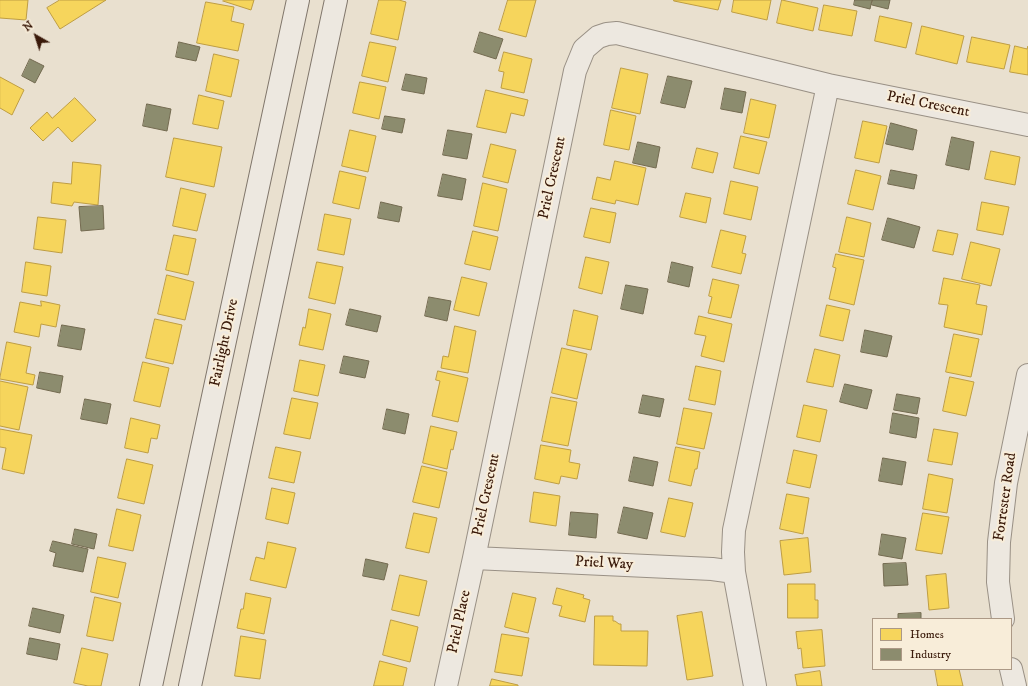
<!DOCTYPE html>
<style>
body{margin:0}
#map{position:relative;width:1028px;height:686px;overflow:hidden;background:#e9e0cf;font-family:"IM FELL DW Pica",serif}
canvas{display:block}
.legend{position:absolute;left:872px;top:618px;width:140px;height:52px;box-sizing:border-box;background:#f8edd9;border:1px solid #ac9986;margin:0;padding:5px 7px;list-style:none;font-size:12px;color:#3a1a0a}
.legend li{display:flex;align-items:center;gap:8px;height:20px}
.legend b{width:20px;border:1px solid #ac9986}
.north{position:absolute;left:16px;top:16px;width:40px;height:40px;-webkit-text-stroke:3px #f8edd9;paint-order:stroke;rotate:321deg;font-size:11px;font-weight:700;line-height:16px;text-align:center;color:#3a1a0a}
.north::after{content:'';display:block;margin:auto;width:14px;height:18px;background:#3a1a0a;clip-path:polygon(50% 0,100% 100%,50% 72%,0 100%)}
</style>
<div id="map">
<canvas width="1028" height="686"></canvas>
<ul class="legend">
<li><b style="height:11px;background:#f6d55c"></b>Homes</li>
<li><b style="height:11px;background:#8c8c6e"></b>Industry</li>
</ul>
<div class="north">N</div>
</div>
<script>
const context = document.querySelector('canvas').getContext('2d');
context.lineJoin = 'round';
function fillPath(path, color) { context.fillStyle = color; context.fill(path, 'evenodd'); }
function trace(path, color, width, dash) { context.strokeStyle = color; context.lineWidth = width; context.lineCap = dash ? 'butt' : 'round'; context.setLineDash(dash || []); context.stroke(path); }
function label(font, color, halo, rows, align = 'center') {
  context.font = font + ' "IM FELL DW Pica",serif'; context.lineWidth = 4; context.setLineDash([]); context.textBaseline = 'middle'; context.strokeStyle = halo; context.fillStyle = color; for (const [text, x, y, turn = 0] of rows) {
    context.save(); context.translate(x, y); context.rotate((+turn || 0) * Math.PI / 180); context.textAlign = isNaN(turn) ? turn : align; if (halo) context.strokeText(text, 0, 0); context.fillText(text, 0, 0); context.restore();
  }
}
const homes = new Path2D(`
 M0 0H28L26 20 0 18Z
 M60 0H106L60 29 47 8Z
 M224 0H254L251 10 223 1Z
 M379 0H399L406 2 398 40 371 34Z
 M508 0H536L526 37 499 30Z
 M674 0H721L718 10 674 1Z
 M734 0H771L767 20 732 12Z
 M782 0 818 8 813 31 777 23Z
 M206 2 234 7 231 21 244 24 238 51 197 43Z
 M824 5 857 11 852 36 819 30Z
 M880 16 912 23 906 48 875 41Z
 M922 26 964 36 957 64 916 54Z
 M972 37 1010 45 1004 69 967 62Z
 M370 42 396 47 388 82 362 76Z
 M1015 46 1027 49 1028 46V75L1010 72Z
 M504 52 532 59 524 93 501 88 504 72 499 71Z
 M214 54 239 60 231 97 206 91Z
 M621 68 648 74 640 114 612 108Z
 M0 77 24 90 12 115 0 108Z
 M360 82 386 87 379 119 353 113Z
 M486 90 528 100 524 116 511 113 506 133 477 127Z
 M199 95 224 101 218 129 193 124Z
 M75 98 96 120 72 142 58 127 43 141 30 128 47 112 52 118Z
 M751 99 776 105 769 138 744 133Z
 M611 110 636 116 629 150 604 145Z
 M863 121 887 126 879 163 855 158Z
 M350 130 376 136 368 172 342 166Z
 M741 136 767 142 759 174 734 168Z
 M174 138 222 147 214 187 166 177Z
 M491 144 516 150 508 183 483 177Z
 M697 148 718 153 713 173 692 168Z
 M991 151 1020 157 1015 185 985 179Z
 M615 161 646 168 638 205 616 200 615 204 592 199 597 177 610 180Z
 M73 162 101 165 98 205 74 202 72 206 51 203 53 182 71 184Z
 M856 170 881 176 873 210 848 204Z
 M340 171 366 177 359 209 333 203Z
 M731 181 758 187 751 220 724 214Z
 M483 183 507 189 498 231 474 226Z
 M181 188 206 194 197 231 173 226Z
 M686 193 711 198 706 223 680 217Z
 M982 202 1009 207 1003 235 977 230Z
 M591 208 616 213 610 243 584 237Z
 M325 214 351 219 344 255 318 250Z
 M38 217 66 220 62 253 34 249Z
 M847 217 871 223 864 257 839 252Z
 M721 230 746 236 742 253 746 254 741 274 712 267Z
 M938 230 958 234 953 255 933 251Z
 M473 231 498 237 490 270 465 264Z
 M174 235 196 239 188 275 166 270Z
 M971 242 1000 249 991 286 962 279Z
 M836 254 864 260 854 305 829 299 836 268 833 267Z
 M586 257 609 262 602 294 579 288Z
 M26 262 51 266 47 296 22 292Z
 M317 262 343 267 335 304 309 298Z
 M167 275 194 282 185 320 158 314Z
 M462 277 487 283 479 316 454 310Z
 M944 278 980 285 976 304 987 306 982 335 944 327 948 305 939 304Z
 M713 279 739 285 731 318 708 313 712 297 709 296Z
 M41 301 60 305 56 327 41 324 39 337 14 332 20 302 41 306Z
 M827 305 850 310 843 341 820 336Z
 M309 309 331 314 323 350 299 345 303 327 305 328Z
 M574 310 598 316 591 350 567 345Z
 M699 316 732 324 724 362 701 356 706 336 695 334Z
 M155 319 182 325 173 364 146 358Z
 M455 326 476 331 468 373 441 368 443 356 448 357Z
 M954 334 979 339 971 377 946 372Z
 M7 342 31 347 26 373 35 375 33 385 0 379Z
 M562 348 587 354 577 399 552 393Z
 M815 349 840 355 833 387 807 382Z
 M300 360 325 365 318 396 294 391Z
 M143 362 169 368 160 407 134 401Z
 M696 366 721 371 715 405 689 400Z
 M438 371 468 378 458 422 432 416 440 381 436 380Z
 M950 377 974 382 966 416 943 411Z
 M0 381 28 387 19 430 0 426Z
 M551 397 577 402 568 446 542 441Z
 M292 398 318 403 310 439 284 434Z
 M804 405 827 410 820 442 797 437Z
 M684 408 712 413 704 449 677 444Z
 M131 418 160 425 157 439 151 438 148 453 125 448Z
 M431 426 457 432 453 450 451 449 447 469 423 463Z
 M0 429 32 435 24 474 2 469 6 448 0 447Z
 M934 429 958 433 952 465 928 461Z
 M541 445 571 450 569 462 580 464 577 479 561 476 559 484 535 479Z
 M276 447 301 452 294 483 269 478Z
 M676 447 700 452 697 469H695L691 486 669 481Z
 M794 450 817 455 810 488 787 483Z
 M127 459 153 465 144 504 118 498Z
 M422 466 447 472 439 508 413 502Z
 M929 474 953 479 947 513 923 509Z
 M272 488 295 493 288 524 266 519Z
 M534 492 560 496 556 526 530 522Z
 M787 494 809 498 803 534 780 529Z
 M669 498 693 503 685 537 661 532Z
 M117 509 141 515 133 551 109 546Z
 M414 513 437 518 429 553 406 548Z
 M923 513 949 517 942 554 916 550Z
 M808 538 811 572 784 575 780 541Z
 M268 542 296 548 286 588 250 580 256 557 264 559Z
 M98 557 126 563 118 598 91 592Z
 M946 574 949 608 929 610 926 576Z
 M400 575 427 581 419 616 392 610Z
 M788 584H815V600H818V618H788Z
 M557 588 584 595 583 598 590 600 585 622 559 616 562 606 553 604Z
 M246 593 271 598 264 634 237 628 241 609H243Z
 M513 593 536 598 528 633 505 627Z
 M95 597 121 603 113 641 87 636Z
 M702 612 713 676 687 680 677 616Z
 M595 616H613V621H615L619 624H621V631H648L647 666 594 665Z
 M391 620 418 627 410 662 383 655Z
 M822 630 825 666 803 668 801 648 798 649 796 632Z
 M502 634 529 638 522 676 495 672Z
 M241 636 266 640 260 679 235 676Z
 M82 648 108 654 101 686H88L74 683Z
 M380 661 407 668 403 686H374Z
 M935 669H959L963 686H938Z
 M820 671 822 686H797L795 675Z
 M492 679 518 685V686H490Z`);
fillPath(homes, '#f6d55c');
trace(homes, '#be9d43', 1);
const industry = new Path2D(`
 M855 0H872L870 9 854 5Z
 M873 0H890L888 9 872 5Z
 M480 32 503 39 496 59 474 52Z
 M179 42 200 47 196 61 176 57Z
 M30 59 44 66 35 83 22 76Z
 M406 74 427 78 424 94 402 90Z
 M668 76 692 81 685 108 661 103Z
 M725 88 746 92 742 113 721 109Z
 M147 104 171 109 167 131 143 126Z
 M385 116 405 119 402 133 382 129Z
 M891 123 917 130 913 150 886 144Z
 M448 130 472 134 467 159 443 155Z
 M952 137 974 142 969 170 946 165Z
 M638 142 660 147 656 168 633 163Z
 M891 170 917 175 914 189 888 184Z
 M443 174 466 179 462 200 438 196Z
 M381 202 402 207 399 222 378 218Z
 M103 206 104 229 81 231 79 207Z
 M888 218 920 227 914 248 882 240Z
 M672 262 693 267 689 287 668 282Z
 M626 285 648 289 643 314 621 309Z
 M429 297 451 301 447 321 425 316Z
 M350 309 381 316 377 332 346 325Z
 M62 325 85 329 81 350 58 346Z
 M865 330 892 336 887 357 861 352Z
 M344 356 369 361 365 378 340 373Z
 M40 372 63 376 60 393 37 388Z
 M845 384 872 390 867 409 840 402Z
 M897 394 920 398 917 414 894 410Z
 M643 395 664 399 660 417 639 413Z
 M85 399 111 404 107 424 81 419Z
 M387 409 409 414 405 434 383 429Z
 M893 413 919 418 916 438 890 433Z
 M634 457 658 462 653 486 629 481Z
 M883 458 906 462 902 485 879 481Z
 M624 507 653 513 647 539 618 533Z
 M571 512 598 514 596 538 569 535Z
 M75 529 97 534 94 549 72 544Z
 M882 534 906 538 902 559 879 555Z
 M53 541 88 549 83 572 53 566 56 553 50 551Z
 M366 559 388 564 384 580 363 576Z
 M906 563 908 585 884 586 883 564Z
 M33 608 64 615 60 633 29 626Z
 M921 613V619H898V614Z
 M30 638 60 644 57 660 27 654Z`);
fillPath(industry, '#8c8c6e');
trace(industry, '#736a50', 1);
const minor = new Path2D(`
 M474 558 712 569 734 572
 M1003 619 998 582 999 542 1006 483 1028 375
 M1011 669 1015 686
 M446 686 474 558 575 71 584 49 598 37 607 34 617 33 828 85
 M755 686 734 572 733 552 734 530 828 85 1028 125`);
const secondary = new Path2D(`
 M151 686 298 0
 M190 686 336 0`);
trace(minor, '#999085', 24);
trace(secondary, '#80766b', 24);
trace(minor, '#ede8e0', 22);
trace(secondary, '#ede8e0', 22);
label('15px', '#3a1a0a', '#f8edd9', [
 ["Priel Crescent",928,105,11],
 ["Priel Crescent",553,178,-78],
 ["Fairlight Drive",225,343,-78],
 ["Priel Crescent",487,495,-78],
 ["Forrester Road",1006,497,-82],
 ["Priel Way",604,564,3],
 ["Priel Place",460,622,-78]
]);
</script>
